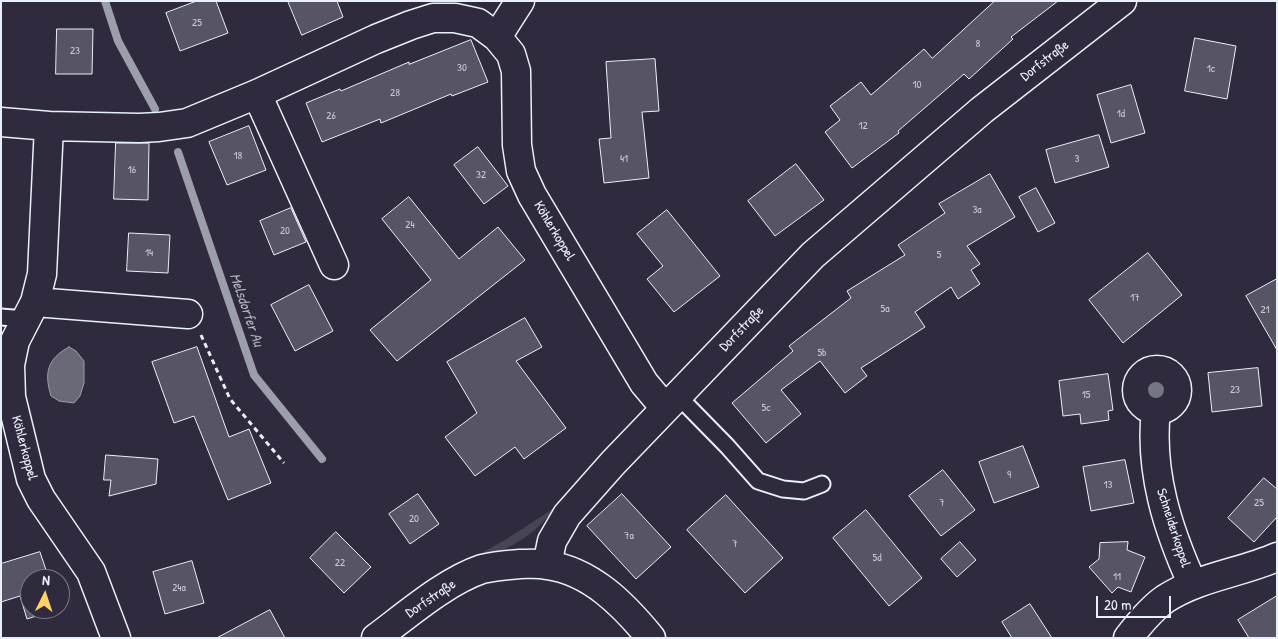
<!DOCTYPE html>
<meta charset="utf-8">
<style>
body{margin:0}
#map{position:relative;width:1278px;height:639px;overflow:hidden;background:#2f2a3d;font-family:"Patrick Hand",sans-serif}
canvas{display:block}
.frame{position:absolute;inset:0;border:2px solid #e8f1f8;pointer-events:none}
.north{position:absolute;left:20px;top:569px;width:50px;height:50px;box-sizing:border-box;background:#2f2a3d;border:1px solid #797a88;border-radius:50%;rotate:4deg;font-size:14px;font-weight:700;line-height:20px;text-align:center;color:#e8f1f8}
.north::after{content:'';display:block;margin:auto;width:18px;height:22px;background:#ffd166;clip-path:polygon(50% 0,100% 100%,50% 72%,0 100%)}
.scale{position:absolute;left:1096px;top:596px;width:75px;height:22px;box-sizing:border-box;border:2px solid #e8f1f8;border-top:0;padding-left:6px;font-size:15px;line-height:18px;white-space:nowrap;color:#e8f1f8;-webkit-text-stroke:4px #2f2a3d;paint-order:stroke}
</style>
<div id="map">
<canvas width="1278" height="639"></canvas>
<div class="frame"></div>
<div class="north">N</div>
<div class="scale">20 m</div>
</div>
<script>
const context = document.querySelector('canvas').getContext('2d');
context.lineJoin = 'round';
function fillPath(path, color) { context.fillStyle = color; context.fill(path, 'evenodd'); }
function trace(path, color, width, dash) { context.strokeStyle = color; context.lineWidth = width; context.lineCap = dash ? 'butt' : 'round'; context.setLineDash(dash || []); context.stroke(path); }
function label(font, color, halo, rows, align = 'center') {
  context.font = font + ' "Patrick Hand",sans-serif'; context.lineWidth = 5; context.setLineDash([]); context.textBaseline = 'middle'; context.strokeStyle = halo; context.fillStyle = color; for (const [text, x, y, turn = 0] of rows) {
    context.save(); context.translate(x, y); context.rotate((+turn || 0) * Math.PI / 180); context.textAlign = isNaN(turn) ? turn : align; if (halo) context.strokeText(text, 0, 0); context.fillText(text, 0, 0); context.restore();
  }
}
fillPath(new Path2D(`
 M554 508C532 543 492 555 456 568L508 538Z`), '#464455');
const water = new Path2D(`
 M69 347 76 351 84 361V383L80 396 74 403 59 401 51 396C44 373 47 359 69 347Z`);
fillPath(water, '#696978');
trace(water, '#9c9fab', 1);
trace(new Path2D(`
 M105 1 118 41 155 109
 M178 152 254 375 322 459`), '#9c9fab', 8);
const building = new Path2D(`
 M197 1H216L228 33 180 51 166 13Z
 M288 1H337L343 17 302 35Z
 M995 1H1058L1011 37 1013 39 969 79 964 74 898 131 899 133 852 168 825 132 840 120 830 106 861 82 871 95 924 49 932 58Z
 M57 29H93L92 74H56Z
 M1195 38 1236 46 1227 99 1185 91Z
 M471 40 488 82 452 96 451 94 381 123 380 119 322 142 306 103 340 89 341 91 409 62V64Z
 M655 59 659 111 642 112 649 178 604 183 599 139 611 138 606 62Z
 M1131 85 1145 133 1111 143 1097 95Z
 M249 126 266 170 227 185 209 142Z
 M1099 135 1109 167 1055 183 1046 150Z
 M116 143H149L148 200 114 199Z
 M478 147 508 186 484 204 454 165Z
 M796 164 824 200 775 236 748 201Z
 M990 174 1015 217 967 246 980 264 971 270 980 284 958 299 951 287 915 312 925 327 861 368 867 376 845 393 820 361 781 390 801 414 766 443 732 403 793 351 789 346 851 298 847 291 905 255 898 245 945 213 939 204Z
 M1036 188 1055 223 1038 232 1019 197Z
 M409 197 459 259 498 227 525 260 397 361 370 330 431 280 382 219Z
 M291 208 306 242 274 255 260 221Z
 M667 210 720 276 674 312 647 279 663 266 637 234Z
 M129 233 170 235 168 273 127 271Z
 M1148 253 1182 295 1123 343 1089 300Z
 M1277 279V350L1246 296Z
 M309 285 333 331 295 351 271 305Z
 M525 318 542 347 516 361 566 428 524 459 515 447 475 476 445 437 477 413 447 362Z
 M197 347 229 437 249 429 271 483 228 500 194 416 174 423 152 362Z
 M1258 368 1262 406 1212 412 1208 373Z
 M1108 374 1113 410 1108 411 1109 420 1081 424 1080 414 1063 416 1059 381Z
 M1023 446 1039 487 994 503 979 462Z
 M106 455 158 459 156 484 109 496 111 480H104Z
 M1125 460 1134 503 1091 511 1083 467Z
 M943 470 975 510 941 536 909 496Z
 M1264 478 1277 489V517L1254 542 1228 518Z
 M418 494 439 524 410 544 389 514Z
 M622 494 671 547 636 579 587 526Z
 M726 495 783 558 745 593 687 530Z
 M866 510 922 578 889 606 833 538Z
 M336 532 371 567 344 593 310 558Z
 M960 542 976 560 957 577 941 559Z
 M1128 542 1127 550 1145 557 1131 592 1118 587 1112 593 1089 567 1099 559 1100 543Z
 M40 552 49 579H30V609H58L27 619 20 596 1 602V564Z
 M192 561 204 603 165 614 153 572Z
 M1277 596V638H1249L1238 620Z
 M1030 604 1052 638H1012L1002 622Z
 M270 610 285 638H217Z`);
fillPath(building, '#575565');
trace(building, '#e8f1f8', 1);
const lane = new Path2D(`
 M1 317 25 319
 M678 396 727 446 758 481 783 489 804 491 822 484`);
const street = new Path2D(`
 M497 37 520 1
 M257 94 334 265
 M1 122 49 126
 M35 302 188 314
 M1137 390a20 20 0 1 1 40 0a20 20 0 1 1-40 0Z
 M1156 410C1149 472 1168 530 1193 585
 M116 638 91 572 41 499 31 479 11 397 10 365 15 341 35 302 42 274 49 126 139 128 159 127 187 123 257 94 376 39 411 25 433 18H455L478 23 497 37 511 54 516 71 517 145 521 171 532 195 644 383 665 408
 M1128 638C1139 624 1151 609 1165 599 1199 577 1240 573 1277 557`);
const secondary = new Path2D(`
 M547 565 552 541 567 515 613 463 813 255 982 110 1122 1
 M376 638C407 615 446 581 482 569 494 566 508 565 520 564 529 564 538 563 547 565 591 571 624 605 651 638`);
trace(lane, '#e8f1f8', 19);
trace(street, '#e8f1f8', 31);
trace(secondary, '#e8f1f8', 31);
trace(new Path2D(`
 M201 335 230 399 284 463`), '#e8f1f8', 3, [5, 4]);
trace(lane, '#2f2a3d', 15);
trace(street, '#2f2a3d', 28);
trace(secondary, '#2f2a3d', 28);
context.fillStyle = '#757684';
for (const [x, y] of [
 [1156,390]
]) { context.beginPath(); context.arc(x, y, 8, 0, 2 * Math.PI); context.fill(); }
label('11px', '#c4cad3', null, [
 ["25",197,23],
 ["8",978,44],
 ["23",75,51],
 ["30",462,68],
 ["1c",1211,69],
 ["10",917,85],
 ["28",395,93],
 ["1d",1121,114],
 ["26",331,116],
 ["12",863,126],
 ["18",238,156],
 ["41",624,159],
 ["3",1077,159],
 ["16",132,170],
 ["32",481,175],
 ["3a",977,210],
 ["24",410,225],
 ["20",285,231],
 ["14",149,253],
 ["5",939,255],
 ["17",1135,298],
 ["5a",885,309],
 ["21",1265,310],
 ["5b",822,353],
 ["23",1235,390],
 ["15",1086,395],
 ["5c",766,408],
 ["9",1009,475],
 ["13",1108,485],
 ["7",942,503],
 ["25",1259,503],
 ["20",414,519],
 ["7a",629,536],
 ["7",735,544],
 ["5d",877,558],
 ["22",340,563],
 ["11",1117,577],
 ["24a",179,588]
]);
label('14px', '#e8f1f8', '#2f2a3d', [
 ["Dorfstraße",1045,61,-38],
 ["Köhlerkoppel",554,231,59],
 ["Dorfstraße",742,329,-46],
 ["Köhlerkoppel",24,448,75],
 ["Schneiderkoppel",1173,528,72],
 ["Dorfstraße",431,599,-34]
]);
label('italic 15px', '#afb4be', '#2f2a3d', [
 ["Melsdorfer Au",246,310,71]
]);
</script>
